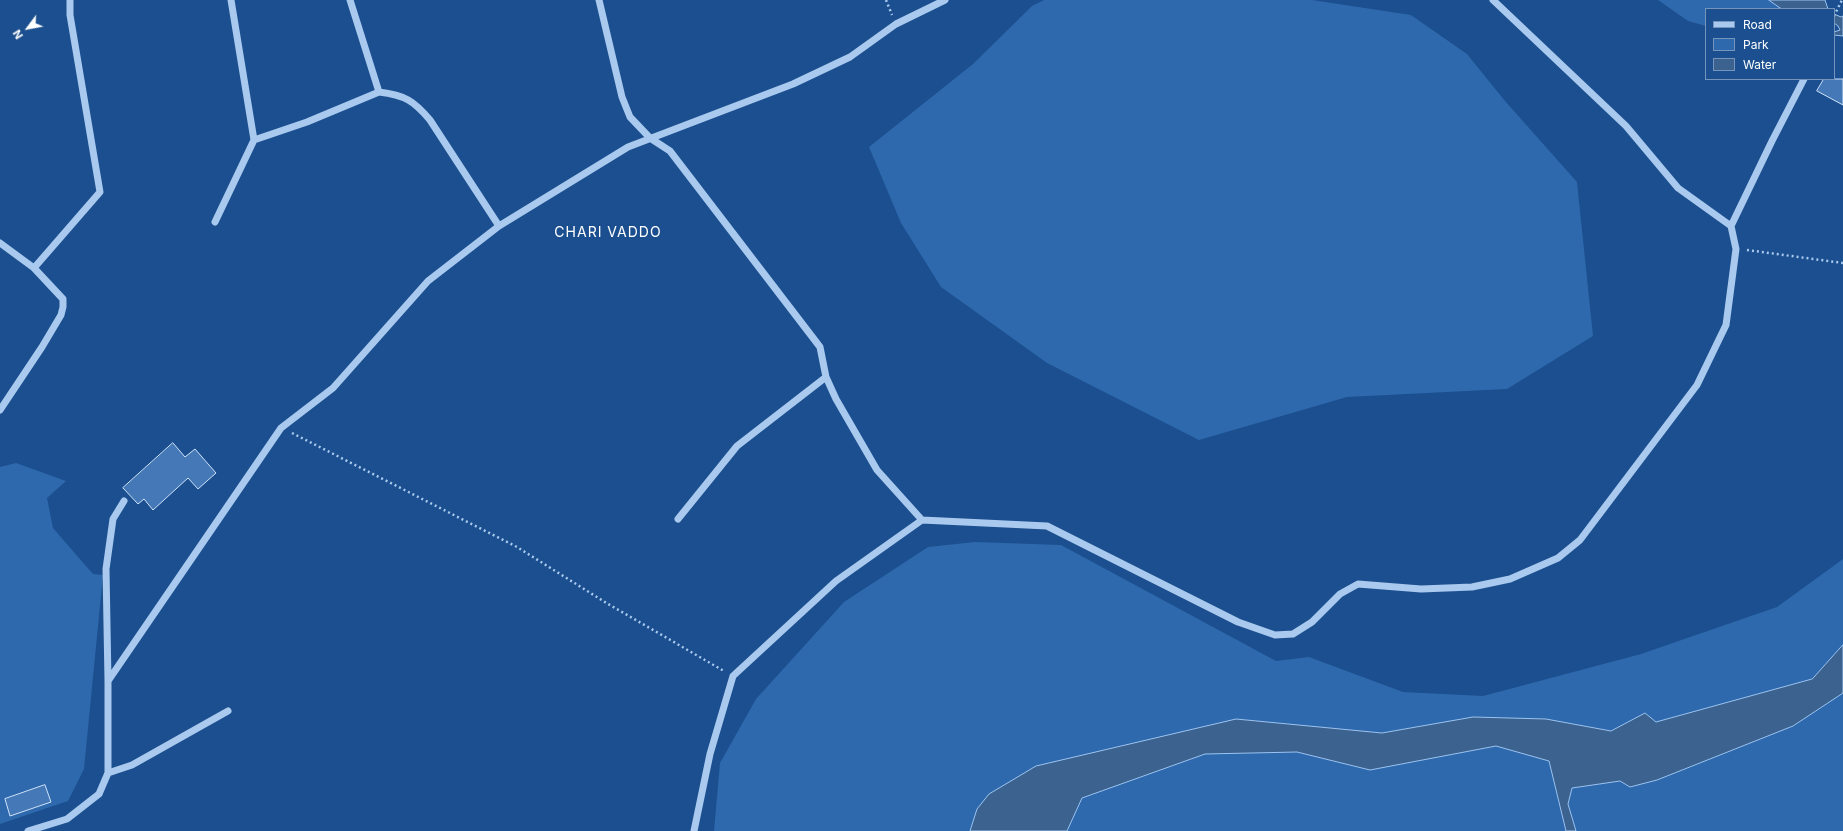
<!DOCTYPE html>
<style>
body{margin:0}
#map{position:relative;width:1843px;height:831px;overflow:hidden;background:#1b4f8f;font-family:Inter,sans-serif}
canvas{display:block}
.legend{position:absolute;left:1705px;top:8px;width:130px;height:72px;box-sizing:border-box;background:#1b4f8f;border:1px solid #7695bc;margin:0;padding:5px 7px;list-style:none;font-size:12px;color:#fff}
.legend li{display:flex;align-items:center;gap:8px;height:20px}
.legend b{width:20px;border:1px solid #7695bc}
.north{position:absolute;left:8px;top:8px;width:40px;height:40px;-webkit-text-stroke:3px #1b4f8f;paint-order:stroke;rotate:238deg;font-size:11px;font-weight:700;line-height:16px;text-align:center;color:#fff}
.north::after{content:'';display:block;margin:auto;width:14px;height:18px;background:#fff;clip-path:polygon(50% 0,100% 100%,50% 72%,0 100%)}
</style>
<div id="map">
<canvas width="1843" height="831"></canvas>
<ul class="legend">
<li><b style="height:5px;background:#a9c9ee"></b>Road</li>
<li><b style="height:11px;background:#2e69ad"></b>Park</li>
<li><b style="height:11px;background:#3c6290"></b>Water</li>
</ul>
<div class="north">N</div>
</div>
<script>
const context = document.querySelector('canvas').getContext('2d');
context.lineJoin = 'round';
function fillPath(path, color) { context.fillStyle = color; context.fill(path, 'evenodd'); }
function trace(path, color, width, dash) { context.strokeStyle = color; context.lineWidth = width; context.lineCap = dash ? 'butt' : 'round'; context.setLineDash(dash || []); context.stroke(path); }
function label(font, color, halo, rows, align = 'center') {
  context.font = font + ' Inter,sans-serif'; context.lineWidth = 3; context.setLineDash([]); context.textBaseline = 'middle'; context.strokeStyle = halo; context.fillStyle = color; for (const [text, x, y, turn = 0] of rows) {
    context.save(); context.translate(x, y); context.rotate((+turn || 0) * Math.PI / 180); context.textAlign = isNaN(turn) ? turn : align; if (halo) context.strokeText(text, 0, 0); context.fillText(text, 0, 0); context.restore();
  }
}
fillPath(new Path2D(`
 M1044 0H1312L1411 15 1467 54 1505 101 1577 182 1593 336 1507 389 1347 397 1199 440 1047 363 941 287 901 223 869 147 973 64 1032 6Z
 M1658 0H1769L1782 9H1706V26L1688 21Z
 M16 463 66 481 47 498 53 528 93 574 103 575 84 769 68 801 0 824V467Z
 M975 542 1061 545 1276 661 1309 657 1403 692 1483 696 1641 654 1777 607 1843 559V645L1812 679 1656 722 1645 713 1611 731 1546 719 1473 717 1382 733 1236 719 977 809 970 831H714L720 763 756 699 844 602 928 547Z
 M1843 693V831H1576L1568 804 1572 788 1620 781 1630 787 1657 780 1793 726Z
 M1496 746 1549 761 1566 831H1067L1082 798 1205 754 1297 752 1370 770Z`), '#2e69ad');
const water = new Path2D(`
 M1769 0H1825L1828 9H1782Z
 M1834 14 1841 17 1843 16V36L1834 35V32L1840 30 1838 26 1834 23Z
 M1843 645V693L1793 726 1657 780 1630 787 1620 781 1572 788 1568 804 1576 831H1566L1549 761 1496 746 1370 770 1297 752 1205 754 1082 798 1067 831H970L977 809 989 794 1036 766 1236 719 1382 733 1473 717 1546 719 1611 731 1645 713 1656 722 1812 679Z`);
fillPath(water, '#3c6290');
trace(water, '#9cc4f0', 1);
const building = new Path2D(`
 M1824 79H1843V105L1817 91Z
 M173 443 185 457 195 449 216 473 198 489 188 478 153 510 144 499 138 504 123 488Z
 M45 785 51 802 10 816 5 799Z`);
fillPath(building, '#4478b7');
trace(building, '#cfe3fa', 1);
trace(new Path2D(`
 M886 0 892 15
 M1834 16 1842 0
 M1747 250 1843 263
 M292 433 517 547 608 604 724 671`), '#a9c9ee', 2.5, [2, 3]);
trace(new Path2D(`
 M599 0 622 97 630 117 650 138 670 151 820 347 826 377 836 399 877 470 922 520
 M1493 0 1626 126 1678 188 1731 226
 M379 92C405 95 414 101 430 120L499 226
 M254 140 307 122 379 92 350 0
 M215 222 254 140 231 0
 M0 243 34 268 63 299V307L61 315 42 347 0 410
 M34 268 100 192 70 15V0
 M678 519 737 446 826 377
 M108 681 106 569 113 519 124 501
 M108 773 132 765 228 711
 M28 831 67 819 99 794 108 773V681L281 428 333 388 428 281 499 226 628 147 793 84 850 57 896 24 945 0
 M694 831 710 754 733 676 836 581 922 520 1047 526 1238 622 1275 635 1293 634 1312 622 1340 594 1358 584 1421 589 1472 587 1510 579 1558 558 1580 540 1697 385 1726 325 1736 249 1731 226 1772 141 1804 79`), '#a9c9ee', 7);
context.letterSpacing = '1px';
label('14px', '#fff', '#1b4f8f', [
 ["CHARI VADDO",608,233]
]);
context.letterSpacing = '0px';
</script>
